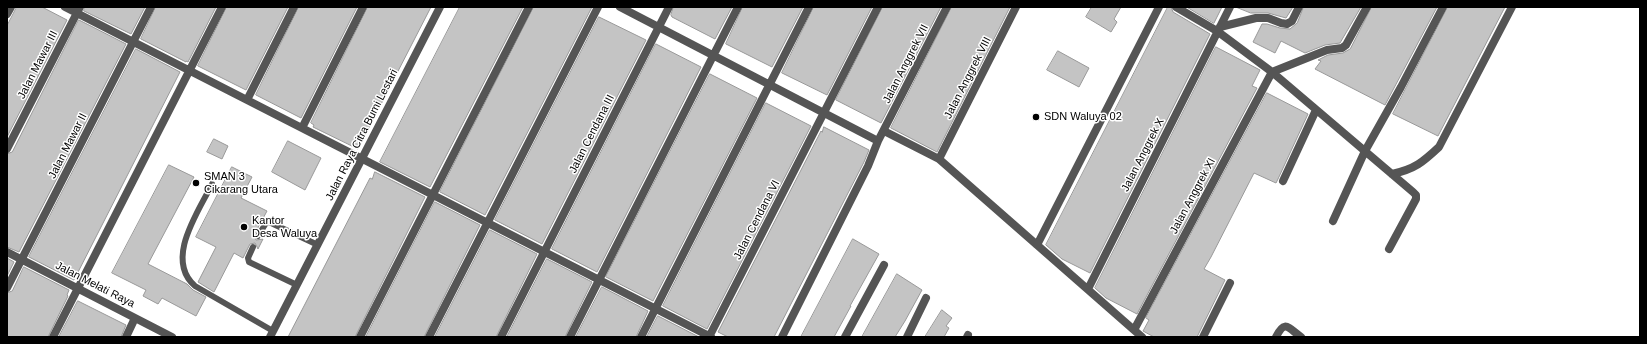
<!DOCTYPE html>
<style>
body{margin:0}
#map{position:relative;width:1647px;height:344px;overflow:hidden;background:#fff;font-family:Helvetica,sans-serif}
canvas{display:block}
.frame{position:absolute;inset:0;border:8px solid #000;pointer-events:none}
</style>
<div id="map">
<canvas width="1647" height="344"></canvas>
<div class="frame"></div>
</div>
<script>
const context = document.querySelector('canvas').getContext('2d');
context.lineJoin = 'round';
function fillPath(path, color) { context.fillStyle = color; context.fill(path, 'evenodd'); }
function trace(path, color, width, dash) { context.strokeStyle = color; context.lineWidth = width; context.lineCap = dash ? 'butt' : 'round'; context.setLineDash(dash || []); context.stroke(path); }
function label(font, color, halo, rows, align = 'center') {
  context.font = font + ' Helvetica,sans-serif'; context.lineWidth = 3; context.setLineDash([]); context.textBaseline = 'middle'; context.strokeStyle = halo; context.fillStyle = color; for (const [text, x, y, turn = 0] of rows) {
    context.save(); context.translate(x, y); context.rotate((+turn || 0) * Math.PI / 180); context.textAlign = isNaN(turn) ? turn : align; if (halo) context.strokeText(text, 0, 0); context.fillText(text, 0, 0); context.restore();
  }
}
const building = new Path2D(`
 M17 7H42L67 20 7 137V26Z
 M85 7H145L131 34 84 11Z
 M156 7H216L188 62 186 61V62L141 39Z
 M227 7H288L246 90 198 66Z
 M299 7H357L301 118 256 95Z
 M368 7H431L358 149 313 127 314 125 311 123Z
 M460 7H523L430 187 380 162Z
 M534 7H592L485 215 440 192Z
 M674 7H732L715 39 672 17 671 15Z
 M743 7H803L772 67 726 44Z
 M814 7H872L827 95 782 73Z
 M883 7H941L881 123 836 100Z
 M952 7H1010L937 152 891 128Z
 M1092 7H1121L1114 19 1117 22 1111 32 1086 17Z
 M1168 7H1171L1173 12 1210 34 1090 273 1062 259 1046 245Z
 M1187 7H1222L1214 23Z
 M1236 7H1293L1286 18 1268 13H1251Z
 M1304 7H1361L1340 43 1325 45 1305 53 1281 41 1275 53 1253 42 1262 24H1267L1280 28 1290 29 1297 23Z
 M1372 7H1437L1385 105 1315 69 1321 61 1318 60 1328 55 1343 53 1350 49Z
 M1448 7H1505L1438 136 1393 114Z
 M599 17 646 40 542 244 495 220Z
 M79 20 126 44 19 252 7 247V154L12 152Z
 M656 44 701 67 597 272 552 249Z
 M1216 47 1260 70 1252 86 1257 88 1137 314 1106 298 1095 288Z
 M136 49 180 72 74 280 29 257Z
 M1058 51 1089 68 1079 87 1047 70Z
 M710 74 757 98 653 301 606 277Z
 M1267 93 1308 114 1278 179 1276 183 1254 173 1211 257 1204 269 1225 280 1197 337H1154L1143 331 1149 320 1146 318Z
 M766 103 811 126 707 329 663 306Z
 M824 127 869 150 864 162 774 337H728L718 332 821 131 822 132Z
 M214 139 228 146 222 159 207 152Z
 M288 141 321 158 305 190 272 172Z
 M169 165 194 177 148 264 187 284 193 290 206 297 196 316 162 298 158 304 143 296 146 290 112 273Z
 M232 167 252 177 241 198 267 211 254 235 256 240 263 239 258 249 255 243 250 244 243 258 234 253 214 292 198 282 216 247 196 237Z
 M375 172 425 197 355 337H288L370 178 372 179Z
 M435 202 480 225 424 337H366Z
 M490 230 537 254 496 337H435Z
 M853 239 879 254 850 306H851L834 337H801Z
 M7 258 14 262 7 276Z
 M547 259 592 282 565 337H507Z
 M24 267 69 290 67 295 68 296 48 337H7V293L12 291Z
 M897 274 922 290 905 321 895 337H862Z
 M602 287 648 311 636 337H576Z
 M78 301 126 325 121 337H59Z
 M942 310 952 318 946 326 949 328 944 337H925Z
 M658 316 699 337H647Z`);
fillPath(building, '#c4c4c4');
trace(building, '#999', 1);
trace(new Path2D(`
 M212 184C199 211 164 259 195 286L273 331
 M258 236 266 223 269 222 318 245
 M253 247 248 258 249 262 297 285`), '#555', 6);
trace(new Path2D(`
 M65 7 711 337
 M620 7 878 141
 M1176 7 1217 31 1272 72 1413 192 1416 195V199L1389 249
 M7 14 11 7
 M1220 27 1256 18H1268L1281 23 1287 24 1292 21 1299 7
 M247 100 294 7
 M302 128 363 7
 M884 131 939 159 1142 337
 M7 149 80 7
 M939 159 1016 7
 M1392 174C1415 169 1423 162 1439 147L1512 7
 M1283 181 1316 110
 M1333 221 1365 151 1401 87 1443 7
 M1037 245 1159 7
 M7 252 172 337
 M7 288 151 7
 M1088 289 1230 7
 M1134 330 1272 72 1327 50 1342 48 1346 45 1367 7
 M53 337 222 7
 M126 337 135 318
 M270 337 440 7
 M360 337 529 7
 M429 337 598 7
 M501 337 669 7
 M570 337 738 7
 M641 337 809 7
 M709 337 878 7
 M782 337 868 166 878 141 947 7
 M845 337 884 265
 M907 337 926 298
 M967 337 968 335
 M1203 337 1230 283
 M1276 337C1285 319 1288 328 1301 337`), '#555', 8);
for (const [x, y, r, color] of [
 [1036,117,4,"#000"],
 [196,183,4,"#000"],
 [244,227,4,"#000"]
]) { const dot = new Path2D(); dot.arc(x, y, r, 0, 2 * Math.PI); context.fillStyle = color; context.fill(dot); trace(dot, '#fff', 1.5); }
label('11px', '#000', '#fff', [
 ["Jalan Anggrek VII",906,64,-63],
 ["Jalan Mawar III",38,65,-63],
 ["Jalan Anggrek VIII",968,78,-63],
 ["Jalan Cendana III",592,134,-63],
 ["Jalan Raya Citra Bumi Lestari",362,135,-63],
 ["Jalan Mawar II",68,146,-63],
 ["Jalan Anggrek X",1143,155,-63],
 ["Jalan Anggrek XI",1193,196,-62],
 ["Jalan Cendana VI",757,220,-63],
 ["Jalan Melati Raya",95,285,27]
]);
label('11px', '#000', '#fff', [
 ["SDN Waluya 02",1044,117],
 ["SMAN 3",204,177],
 ["Cikarang Utara",204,190],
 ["Kantor",252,221],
 ["Desa Waluya",252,234]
], 'left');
</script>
